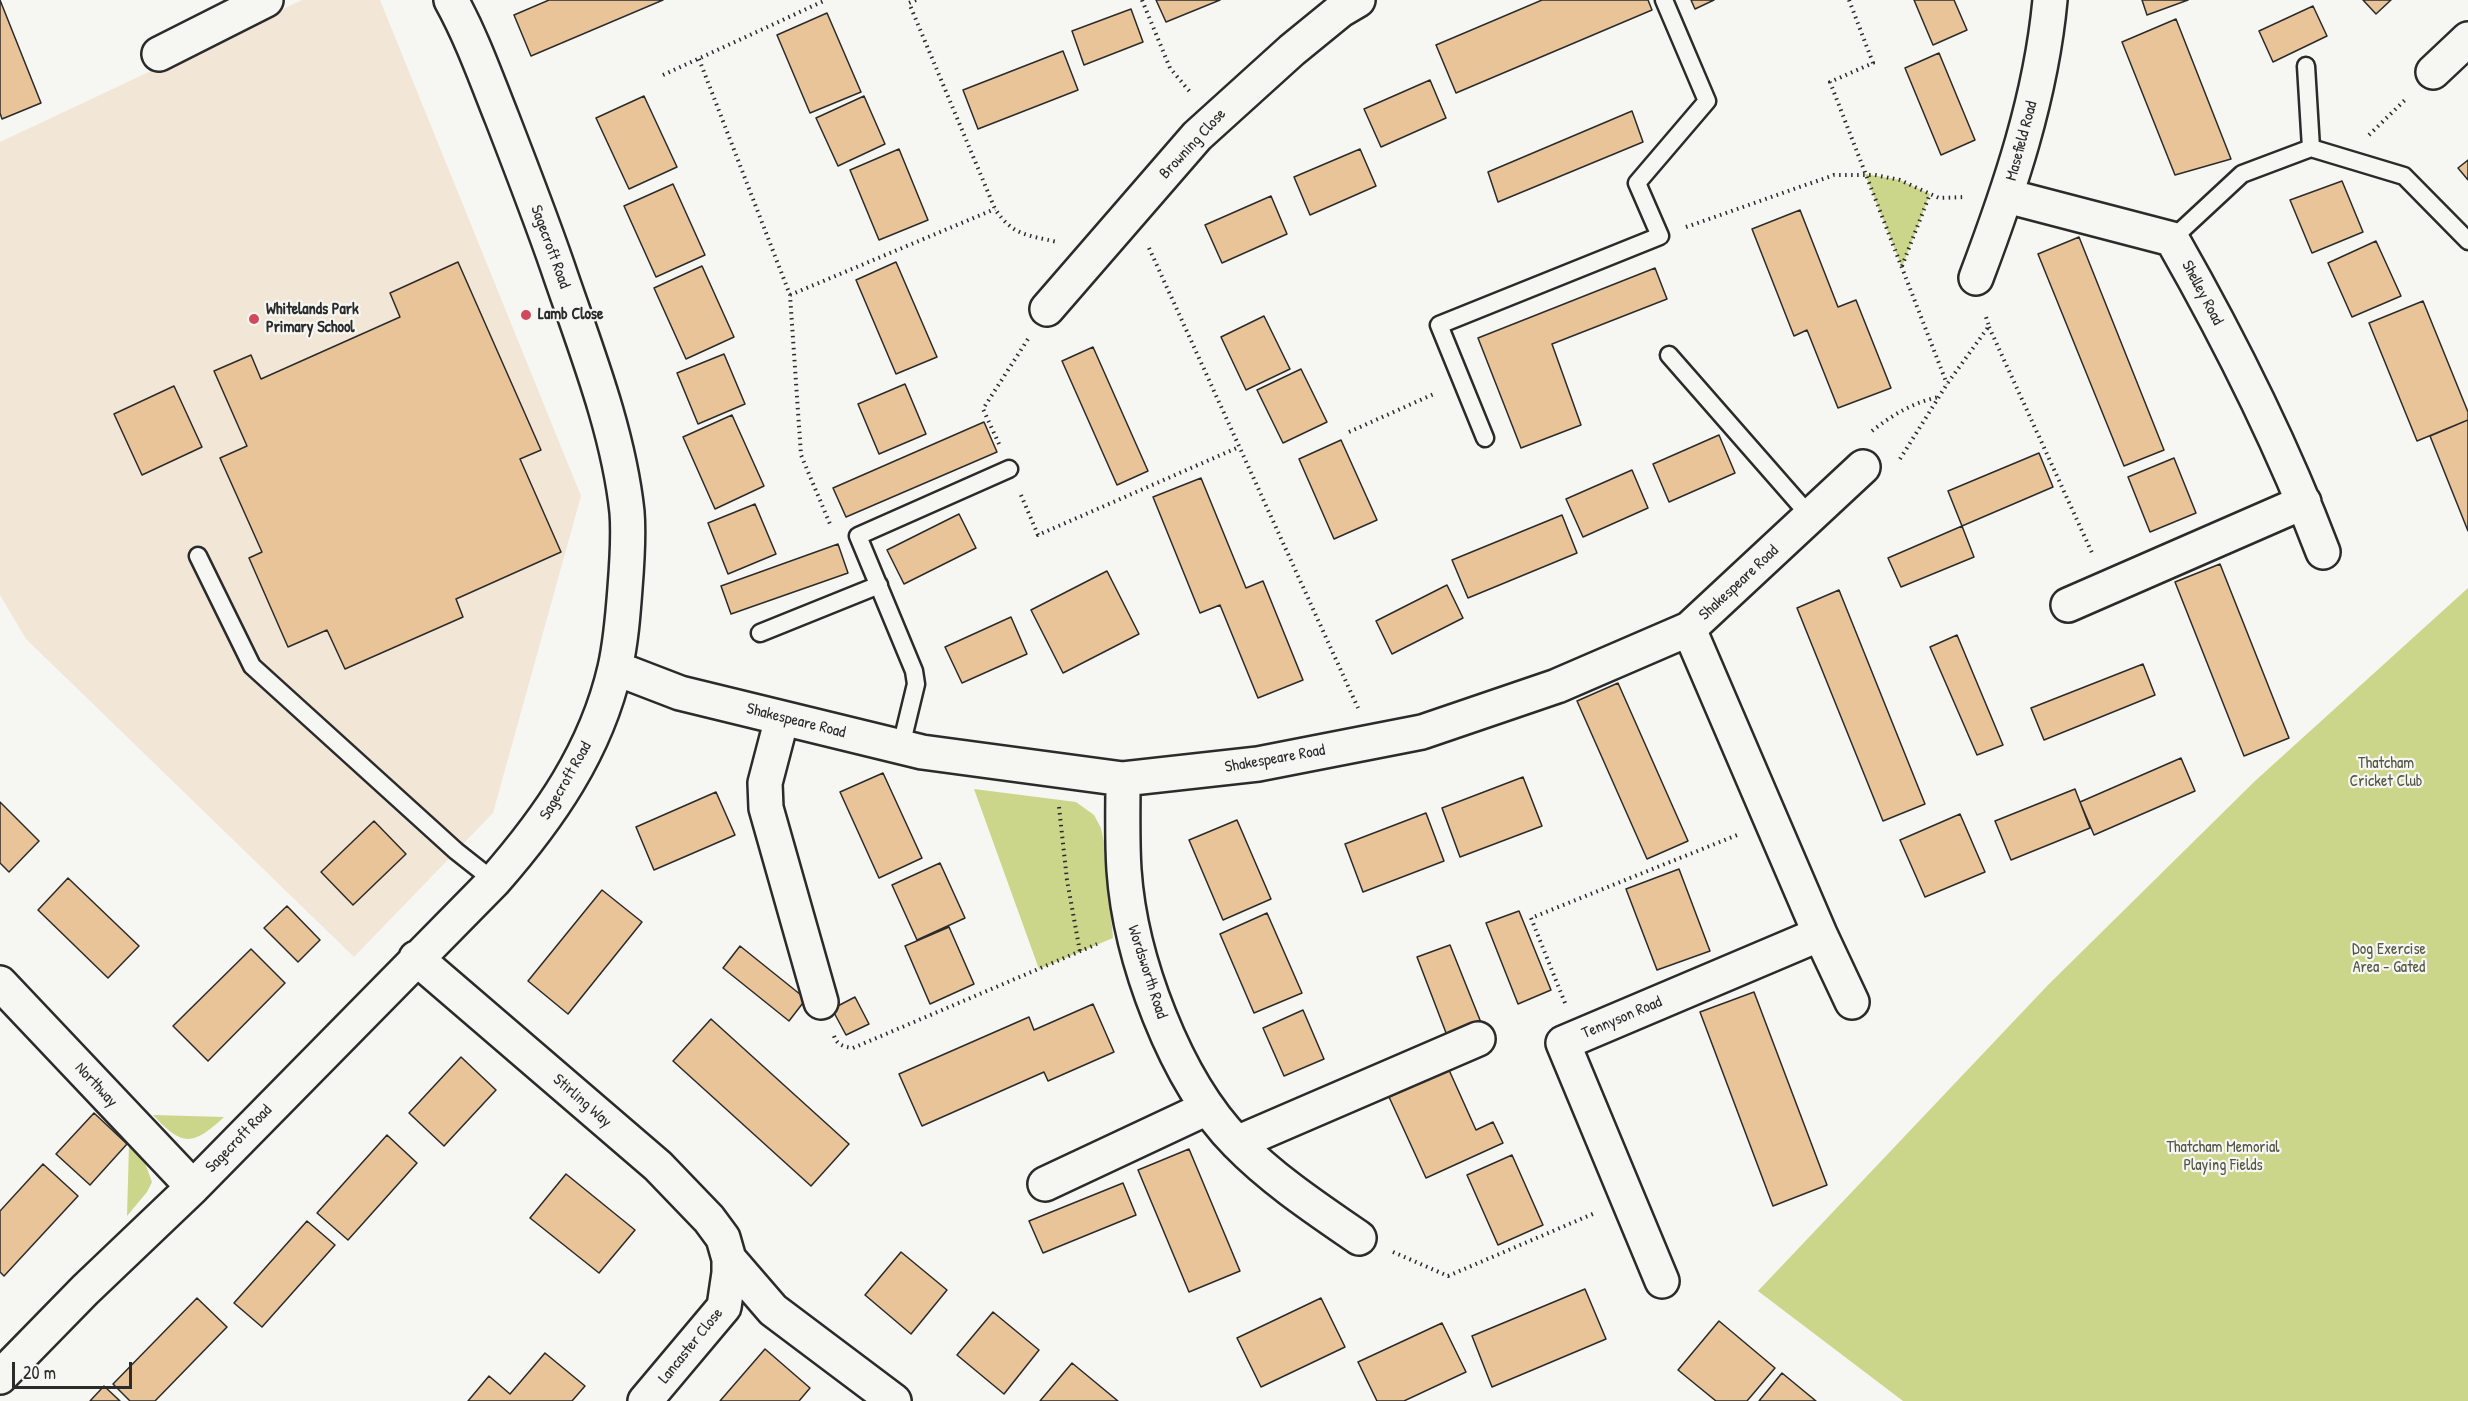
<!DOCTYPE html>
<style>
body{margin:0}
#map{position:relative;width:2468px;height:1401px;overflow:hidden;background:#f6f6f2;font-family:"Patrick Hand",sans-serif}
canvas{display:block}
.scale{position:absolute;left:12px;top:1362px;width:120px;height:27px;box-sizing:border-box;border:3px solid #2b2b2b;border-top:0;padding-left:8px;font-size:18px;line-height:21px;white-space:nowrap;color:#2b2b2b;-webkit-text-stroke:4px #f6f6f2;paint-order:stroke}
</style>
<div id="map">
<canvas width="2468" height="1401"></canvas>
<div class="scale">20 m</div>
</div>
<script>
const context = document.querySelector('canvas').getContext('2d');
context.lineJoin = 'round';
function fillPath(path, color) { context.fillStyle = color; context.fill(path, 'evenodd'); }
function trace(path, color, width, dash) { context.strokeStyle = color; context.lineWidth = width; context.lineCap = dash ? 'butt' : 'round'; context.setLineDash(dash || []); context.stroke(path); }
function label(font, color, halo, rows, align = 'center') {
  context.font = font + ' "Patrick Hand",sans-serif'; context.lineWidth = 4.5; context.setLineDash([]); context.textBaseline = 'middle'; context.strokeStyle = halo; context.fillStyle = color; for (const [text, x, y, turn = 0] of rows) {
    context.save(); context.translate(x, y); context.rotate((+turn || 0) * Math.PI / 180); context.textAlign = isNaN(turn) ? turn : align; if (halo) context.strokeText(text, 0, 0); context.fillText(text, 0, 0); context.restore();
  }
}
fillPath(new Path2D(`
 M302 0H380L581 496 493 813 354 957 26 639 0 595V142Z`), '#f2e7d7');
fillPath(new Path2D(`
 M1865 174 1900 180 1930 194 1902 267Z
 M2468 588V1401H1903L1758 1291 2048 985 2255 781Z
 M974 789 1076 802 1094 815 1101 828 1105 847 1113 938 1039 969Z
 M153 1115 224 1117C192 1147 182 1146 153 1115Z
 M129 1146 145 1163 152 1182 147 1192 127 1216Z`), '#cbd68a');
const building = new Path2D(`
 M0 0 41 103 2 119 0 113Z
 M549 0H663L531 56 514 15Z
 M1156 0H1220L1166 22Z
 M1542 0H1648L1652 10 1456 93 1436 45Z
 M1691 0H1714L1695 9Z
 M1914 0H1954L1967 30 1933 45Z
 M2142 0H2188L2147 15Z
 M2363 0H2391L2376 14Z
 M2313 6 2327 36 2273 62 2259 31Z
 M1131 9 1143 42 1084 65 1072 31Z
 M827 13 861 92 810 113 777 35Z
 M2176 19 2231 159 2175 175 2122 42Z
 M1063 51 1078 90 978 129 963 90Z
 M1939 53 1975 140 1941 155 1905 68Z
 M1430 80 1446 118 1381 147 1364 109Z
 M644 96 677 167 629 189 596 118Z
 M864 96 885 144 838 166 816 118Z
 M1632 111 1643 142 1498 202 1488 172Z
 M899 149 928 220 879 240 850 170Z
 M1360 149 1376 186 1310 215 1294 177Z
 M2468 160V180L2458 168Z
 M2342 181 2363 232 2312 253 2290 200Z
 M673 184 705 255 656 277 624 206Z
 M1271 196 1287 234 1222 263 1205 225Z
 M1800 210 1838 307 1856 300 1891 388 1838 408 1807 330 1794 336 1752 229Z
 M2079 237 2164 450 2124 466 2038 254Z
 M2376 241 2401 296 2352 317 2328 263Z
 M458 262 541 450 520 459 561 552 456 599 463 617 345 669 327 630 288 647 249 558 262 552 220 458 247 446 214 371 251 355 261 379 400 317 390 293Z
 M896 262 937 357 896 374 856 280Z
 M702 266 734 337 686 359 654 288Z
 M1655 268 1667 299 1552 344 1581 425 1521 448 1478 338Z
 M2423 301 2468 412V420L2417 441 2369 323Z
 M1264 316 1290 369 1246 390 1221 337Z
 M1093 347 1148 471 1117 485 1062 361Z
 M724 354 745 404 698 424 677 373Z
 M1301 369 1327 422 1283 443 1257 390Z
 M905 384 926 434 879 454 858 404Z
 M174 386 202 447 142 475 114 414Z
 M732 415 764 486 715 509 683 437Z
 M2468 420V531L2430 436Z
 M984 422 997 452 846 517 833 488Z
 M1719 435 1735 473 1669 502 1653 464Z
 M1341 440 1377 520 1334 539 1299 459Z
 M2039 453 2053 487 1962 526 1948 491Z
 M2174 458 2196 513 2150 532 2128 477Z
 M1632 470 1648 508 1583 537 1566 499Z
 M1201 478 1246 588 1263 581 1303 680 1258 698 1220 605 1200 613 1153 497Z
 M755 504 776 554 728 574 708 523Z
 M959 514 976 548 904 584 887 550Z
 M1562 515 1577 553 1468 598 1452 560Z
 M1962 526 1974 557 1901 587 1888 558Z
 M838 544 848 573 731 614 721 586Z
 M2220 564 2289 738 2244 756 2175 582Z
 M1107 571 1139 634 1063 673 1031 610Z
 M1447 585 1463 618 1392 654 1376 621Z
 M1839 590 1925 804 1883 821 1797 608Z
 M1011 617 1027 654 962 683 945 647Z
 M1957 635 2003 745 1977 755 1930 647Z
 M2143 664 2155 695 2044 740 2031 708Z
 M1618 683 1688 841 1647 859 1577 701Z
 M2181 758 2195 791 2094 835 2080 802Z
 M883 773 922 858 879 878 840 792Z
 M1523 777 1542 826 1460 857 1442 808Z
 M2075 789 2090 828 2011 860 1995 821Z
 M716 792 735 835 654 870 636 827Z
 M0 802 39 841 9 872 0 863Z
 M1426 813 1444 861 1363 892 1345 844Z
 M1960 814 1985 872 1925 897 1900 840Z
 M1237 820 1271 899 1223 920 1189 840Z
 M374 821 406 854 353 905 321 872Z
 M940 863 965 918 917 940 892 885Z
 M1679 869 1710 951 1657 970 1626 889Z
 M68 878 139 946 108 978 38 910Z
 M602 890 642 922 568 1014 528 981Z
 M287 906 320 940 298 962 264 928Z
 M1519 911 1551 990 1518 1004 1486 923Z
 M1267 913 1302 993 1254 1013 1220 934Z
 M949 927 974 984 930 1004 905 946Z
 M1450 945 1482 1025 1448 1038 1417 957Z
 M740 946 806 999 789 1021 723 968Z
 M251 949 285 983 208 1061 173 1026Z
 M1754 992 1827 1185 1773 1206 1700 1012Z
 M855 997 869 1024 846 1035 832 1009Z
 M1093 1004 1114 1052 1048 1081 1044 1072 922 1126 899 1074 1029 1017 1034 1030Z
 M1303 1010 1324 1059 1284 1076 1263 1028Z
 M711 1019 849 1144 811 1186 673 1061Z
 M461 1057 496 1090 444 1146 409 1113Z
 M1449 1070 1476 1130 1493 1122 1503 1143 1426 1178 1389 1097Z
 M94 1113 127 1144 90 1185 56 1154Z
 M387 1135 417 1163 348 1240 317 1213Z
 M1189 1149 1240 1271 1189 1292 1138 1170Z
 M1512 1155 1543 1225 1498 1245 1467 1175Z
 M43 1164 78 1196 4 1276 0 1272V1211Z
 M566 1174 635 1230 599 1273 530 1218Z
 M1123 1183 1136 1215 1043 1253 1029 1221Z
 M307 1221 335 1245 262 1327 234 1303Z
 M901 1252 947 1290 911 1334 865 1295Z
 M1585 1289 1606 1339 1492 1387 1472 1336Z
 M197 1298 227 1327 155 1401H130L113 1384Z
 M1321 1298 1345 1347 1261 1387 1237 1338Z
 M993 1312 1039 1350 1004 1394 957 1355Z
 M1719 1321 1775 1368 1747 1401H1716L1678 1370Z
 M1442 1323 1466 1372 1404 1401H1377L1358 1362Z
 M765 1349 810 1388 799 1401H720Z
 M545 1353 585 1386 572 1401H468L489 1376 510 1394Z
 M1072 1363 1118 1401H1040Z
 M1782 1373 1816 1401H1759Z
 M104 1386 120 1401H90Z`);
fillPath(building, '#e9c499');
trace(building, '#2b2b2b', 1.5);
const lane = new Path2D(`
 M2306 66 2311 148
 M2172 239 2242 174 2311 148 2404 176 2468 241
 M1669 355 1810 516
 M1485 438 1439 325 1660 236 1637 183 1707 101 1664 0
 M198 556 252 666 456 851 494 881
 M760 633 879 585
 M901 746 916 684 914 671 858 536 1009 469`);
const street = new Path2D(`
 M159 54 266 0
 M2433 72 2468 39
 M2007 196 2172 239C2229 339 2282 444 2323 552
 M1976 278C2010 188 2041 97 2050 0
 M1047 309 1197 136 1292 50 1341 10 1358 0
 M2068 605 2304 502
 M1689 629 1820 934 1852 1002
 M615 668 680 693 922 752 1123 779 1258 764 1422 732 1557 686 1689 629 1863 467
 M782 718 765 783 766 808 821 1002
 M1123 779C1123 809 1122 840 1124 870 1130 958 1175 1080 1237 1143 1273 1180 1317 1209 1359 1238
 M416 958 658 1166 709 1219 723 1238 729 1259V1273L724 1307 645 1401
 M0 983 193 1187
 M1237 1143 1478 1039
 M1045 1184 1207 1108
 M729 1259 773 1310 894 1401
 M1662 1281 1563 1043 1820 934
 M0 1377 85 1290 193 1187 494 881C549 818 596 751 615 668 621 642 623 615 625 588 627 563 629 537 627 512 618 428 584 345 557 265 540 216 521 167 502 118 486 78 472 38 451 0`);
trace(lane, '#2b2b2b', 21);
trace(street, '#2b2b2b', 38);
trace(new Path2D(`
 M916 0 909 3 995 209C1013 236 1028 235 1057 242
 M1142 0 1170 68 1190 92
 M1849 0 1873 63 1830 82 1947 384
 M699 59 790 295 801 455 830 524
 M663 75 826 0
 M2369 135 2407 98
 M1686 227 1834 175H1875L1900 180 1939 198 1965 197
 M1149 248 1358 708
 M1902 266 1930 194
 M790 295 995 209
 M1989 327 2093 555
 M1872 431C1892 415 1914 402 1939 397
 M1349 432 1436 393
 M999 444 983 409 1028 339
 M1900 459 1947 384 1989 326 1985 314
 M1021 495 1038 535 1239 447
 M1059 807 1067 880 1080 952
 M1565 1003 1531 918 1737 835
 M834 1036C837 1045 844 1047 853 1048L1097 944
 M1393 1252 1448 1276 1595 1213`), '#2b2b2b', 4, [1.5, 4.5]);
trace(lane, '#f6f6f2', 16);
trace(street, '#f6f6f2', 33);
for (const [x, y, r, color] of [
 [526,315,6,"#d1495b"],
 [254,319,6,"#d1495b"]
]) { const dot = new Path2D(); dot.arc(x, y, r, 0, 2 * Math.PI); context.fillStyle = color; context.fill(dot); trace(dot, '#f6f6f2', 2); }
label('16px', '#2b2b2b', '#f6f6f2', [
 ["Masefield Road",2022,141,-75],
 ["Browning Close",1193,144,-47],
 ["Sagecroft Road",550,247,70],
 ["Shelley Road",2202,293,62],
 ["Shakespeare Road",1739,583,-43],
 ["Shakespeare Road",796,721,14],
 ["Shakespeare Road",1275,759,-10],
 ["Sagecroft Road",566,781,-60],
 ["Wordsworth Road",1147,972,72],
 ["Tennyson Road",1622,1018,-23],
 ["Northway",96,1085,47],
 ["Stirling Way",582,1101,41],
 ["Sagecroft Road",239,1139,-46],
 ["Lancaster Close",691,1346,-51]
]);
label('bold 16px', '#2b2b2b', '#f6f6f2', [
 ["Whitelands Park",266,310],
 ["Primary School",266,328],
 ["Lamb Close",538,315]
], 'left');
label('16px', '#535643', '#f6f6f2', [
 ["Thatcham",2386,764],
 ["Cricket Club",2386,782],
 ["Dog Exercise",2389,950],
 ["Area - Gated",2389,968],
 ["Thatcham Memorial",2223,1148],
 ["Playing Fields",2223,1166]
]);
</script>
